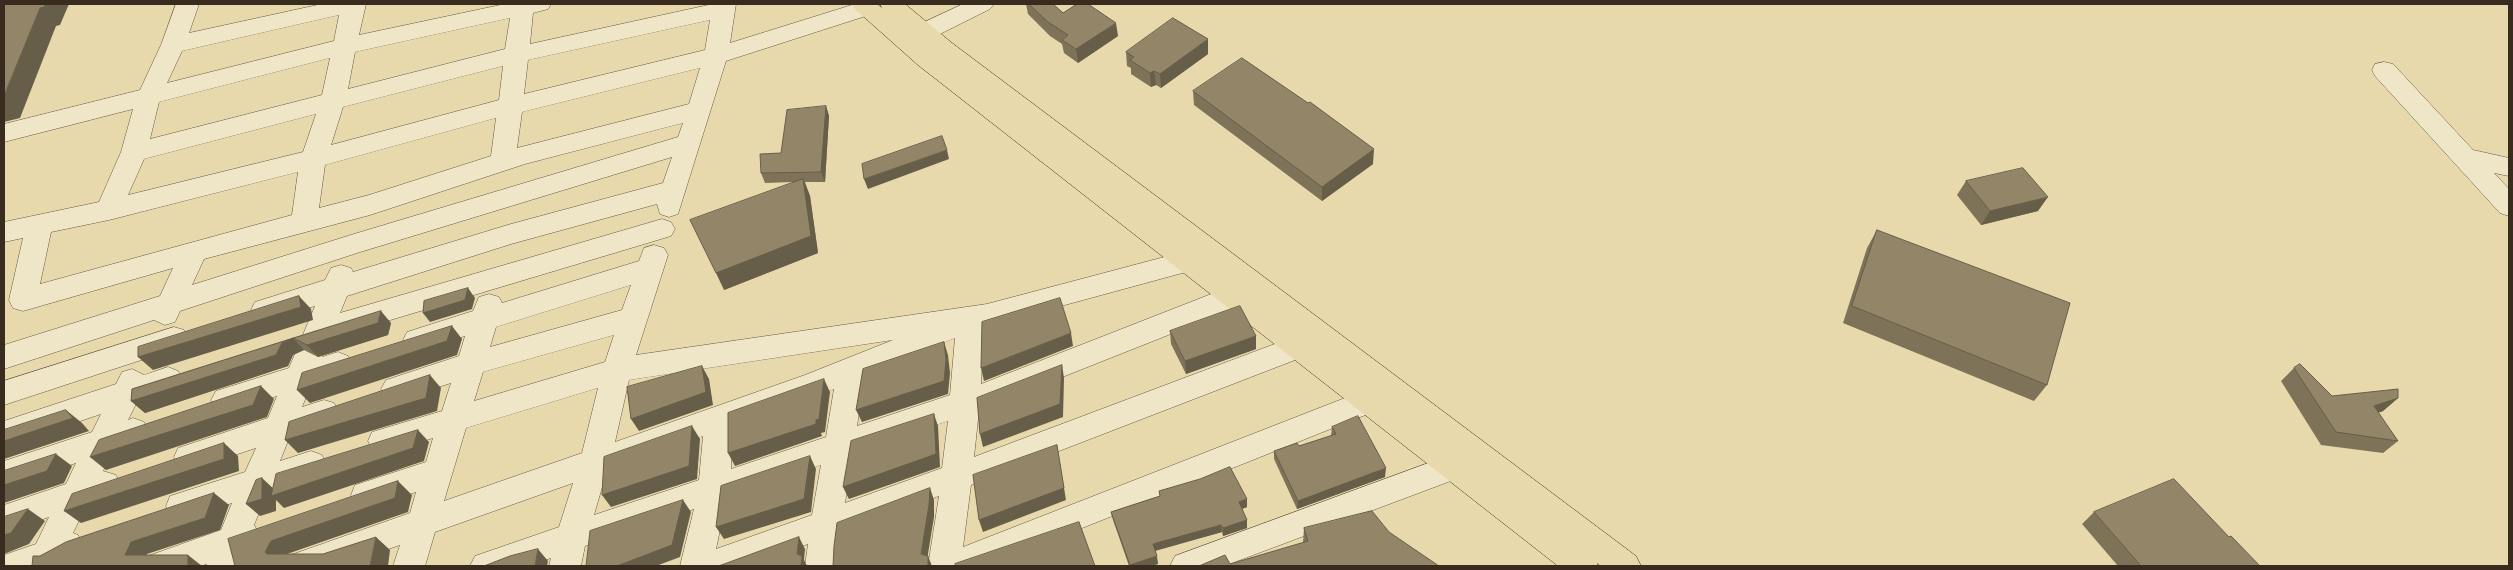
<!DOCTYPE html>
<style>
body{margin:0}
#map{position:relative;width:2513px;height:570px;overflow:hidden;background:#e7d9ab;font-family:"IM FELL English",serif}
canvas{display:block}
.frame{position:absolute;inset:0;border:5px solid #392c1f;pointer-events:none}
</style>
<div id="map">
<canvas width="2513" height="570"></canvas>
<div class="frame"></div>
</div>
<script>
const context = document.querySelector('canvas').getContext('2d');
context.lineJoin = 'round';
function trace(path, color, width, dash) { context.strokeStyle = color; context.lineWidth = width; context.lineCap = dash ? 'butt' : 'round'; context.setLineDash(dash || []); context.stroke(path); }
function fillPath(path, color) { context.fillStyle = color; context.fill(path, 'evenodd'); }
const minor = new Path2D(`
 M176 4H199L189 33 322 4H366L359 35 505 4H551L548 9 533 13 530 44 713 4H736L730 43 855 4H876L879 8 875 13 726 61 678 214 669 217 660 214 657 204 511 244 347 296 340 313 662 219 671 222 675 229 671 236 347 333 337 330 335 325 322 357 338 352 348 356 352 364 348 372 311 385 302 407 324 400 334 403 339 412 334 421 290 436 280 461 311 451 322 455 326 464 322 473 268 491 254 525 261 536 256 546 244 550 238 566H206L207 564 199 566H143L148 556 221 530 232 503 181 520 170 516 166 506 170 496 245 472 256 448 189 470 178 466 174 457 178 448 268 418 277 396 226 412 216 409 211 400 216 391 289 368 315 306 265 321 255 318 251 310 255 302 325 280 331 268 341 265 351 268 353 272 511 224 663 183 672 157 357 253 180 311 175 322 165 325 154 320 4 369V345L160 296 173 268 23 311 13 308 9 300 23 238 4 242V222L99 202 121 152 133 109 4 142V124L140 90 161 45ZM339 15 334 41 167 83 182 51ZM510 18 505 49 348 89 355 52ZM710 20 705 50 524 94 528 60ZM330 58 322 95 150 139 159 102ZM503 66 499 100 331 145 343 107ZM700 68 689 104 517 148 522 112ZM316 114 303 152 128 195 144 159ZM496 118 491 156 369 195 319 208 325 165ZM683 123 678 137 354 234 192 285 204 259 370 215 525 164ZM298 172 292 215 40 284 51 232 109 220Z
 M963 4H994L990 9 932 38 924 40 916 38 912 32 916 26Z
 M2384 62 2393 64 2473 150 2509 158V176L2494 173 2509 189V216L2500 213 2375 76 2372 70 2375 64Z
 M654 245 664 248 668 255 636 355 987 304 1187 251 1197 255 1201 262 1197 269 984 327 981 384 1224 289 1234 286 1244 289 1248 297 1244 305 979 410 974 457 1288 339 1298 335 1308 339 1312 347 1308 355 971 485 963 547 1368 389 1378 392 1383 401 1378 410 987 566H928L939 496 841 532 837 566H805L808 544 748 566H680L694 509 585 546 581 566H549L551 558 527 566H470L475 556 559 527 573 483 435 532 425 566H393L400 545 339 566H283L288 556 410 513 416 492 366 509 355 505 351 495 355 485 426 462 433 438 383 454 372 450 368 441 372 432 442 411 451 383 396 401 386 398 381 389 386 380 459 356 465 336 417 352 407 348 403 340 407 332 473 311 479 297 489 294 499 297 502 303 639 261 644 248ZM631 285 622 310 490 347 496 327ZM614 335 605 362 474 401 483 372ZM955 338 950 395 857 426 865 376ZM893 340 805 375 615 442 629 380ZM598 388 582 453 444 501 466 428ZM834 389 826 437 731 469 733 425ZM948 421 942 468 845 503 853 453ZM703 436 699 480 594 515 607 470ZM821 465 812 515 716 549 727 497Z
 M174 327 184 330 188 338 184 346 4 405V381Z
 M168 367 178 371 182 379 178 387 137 402 128 420 133 418 144 422 148 431 144 440 113 450 103 471 116 475 120 484 116 493 87 504 73 533 78 535 83 545C70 570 30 566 4 566V555L36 544 49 517 4 533V505L66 484 76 463 4 487V461L92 432 101 414 4 447V421L116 384 122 372 132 369 144 375Z
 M1453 454 1464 458 1468 467 1464 476 1224 566H1170L1175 556Z`);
const highway = new Path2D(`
 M852 4H877L882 8 880 4H905L952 43 1636 556 1641 566H1601L1597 563 1598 566H1558L918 65 855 9Z`);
trace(minor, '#645742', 1);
trace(highway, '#392c1f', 1);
fillPath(minor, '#efe6c8');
fillPath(highway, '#e7d9ab');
fillPath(new Path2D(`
 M1026 4H1053L1063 13 1118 36 1078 63 1064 53 1062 44 1050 36 1028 14Z
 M1126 52 1208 54 1161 88 1156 85 1151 87 1131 74V68L1127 66Z
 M1193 91 1373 164 1322 201 1194 105Z
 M826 106 829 116 825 182H805L810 196 818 253 724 290 793 182 765 183 761 173 781 153Z
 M1966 181 2038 211 1981 225 1957 195Z
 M1877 230 2047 385 2034 401 1843 323 1867 248Z
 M391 323 388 335 318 357 304 350 293 355 288 366 145 413 131 401 132 389 322 329Z
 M1170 331 1256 336V349L1186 374 1171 344Z
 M2294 368 2332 396 2398 398 2383 411 2378 413 2398 441 2383 453 2321 445 2281 381Z
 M1332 427 1385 477 1297 509 1274 459V451L1299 446 1331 436Z
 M1160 496 1247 499V507L1242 509 1247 520V528L1223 536 1222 532 1155 551 1158 564 1151 566H1129L1113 520 1111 512Z
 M2094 512 2229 537 2260 566H2118L2082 524Z
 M1304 528 1389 532 1230 564 1303 543Z`), '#7e7359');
fillPath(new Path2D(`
 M46 4H69L60 25 56 26 20 118 4 122V96L40 8Z
 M1116 23 1118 36 1078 63 1076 49Z
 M1208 39V54L1161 88 1160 74Z
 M1154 71 1156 85 1151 87 1150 73Z
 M826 106 829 116 825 182 821 172Z
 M1374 149 1373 164 1322 201V187Z
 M947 150 949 159 868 189 864 179Z
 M803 179 810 196 818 253 724 290 716 273Z
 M2048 197 2038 211 1981 225 1990 211Z
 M468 288 475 298 472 309 430 322 423 313Z
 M299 296 311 309 313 320 153 370 138 357Z
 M381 311 391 323 388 335 318 357 307 345Z
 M452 326 462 339 457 355 310 403 297 390Z
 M1071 333 1073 346 984 381 981 368Z
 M1256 336V349L1186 374 1185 361Z
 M293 338 304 350 293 355 288 366 145 413 131 401Z
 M944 342 948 355 950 373 948 394 862 422 856 410Z
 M1062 365 1064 378 1063 417 983 447 980 434Z
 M702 366 709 379 713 405 639 431 631 419Z
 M430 375 441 388 437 411 298 453 285 440Z
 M824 379 830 392 825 432 821 433 822 436 735 466 728 453 816 420Z
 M261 386 274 399 267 417 106 470 90 457Z
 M2398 398 2383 411 2359 419 2374 406Z
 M66 410 82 423 89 431 4 459V441Z
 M934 414 938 426 940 467 849 499 843 487Z
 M692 426 700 439 697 479 611 507 602 495Z
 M418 430 429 442 424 461 284 508 276 500V511L260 516 246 504 262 478 276 491Z
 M224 443 238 456 239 471 81 523 64 511Z
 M1057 445 1066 500 983 532 979 520Z
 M56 454 72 466 64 483 4 503V485Z
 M810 456 816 469 811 512 724 539 716 527Z
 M1386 468 1385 477 1297 509 1298 501Z
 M398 481 412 495 408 512 287 554H267L265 552 271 541Z
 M930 488 934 500V517L926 566 921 554Z
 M214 493 229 505 220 530 147 554 141 566 125 555 131 542Z
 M1247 499V507L1239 510V502Z
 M683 500 691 512 680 557 656 566H617Z
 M28 509 45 521 29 544 4 554V535Z
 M1247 520V528L1223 536V528Z
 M1221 525 1222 532 1154 551 1153 544Z
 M376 537 390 550 388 566H370Z
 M799 537 805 549 804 560 807 566H801L797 554Z
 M538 549 548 561 547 566H535Z
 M188 555 202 566H188Z
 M928 556 932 566H928Z
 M1157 556 1158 564 1151 566H1131L1130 565Z`), '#675e49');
const building = new Path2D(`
 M4 4H46L44 7 40 8 4 96Z
 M1029 4H1053L1063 13 1077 4H1088L1116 23 1076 49 1062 40 1068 35 1048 22Z
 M1173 18 1208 39 1160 74 1154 71 1150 73 1130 60 1134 57 1126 52Z
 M1242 58 1308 103 1310 102 1374 149 1322 187 1193 91Z
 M826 106 821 172 761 173 760 154 781 153 787 110Z
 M942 136 947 150 864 179 862 164Z
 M2023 168 2048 197 1990 211 1966 181Z
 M803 179 811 236 716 273 690 220Z
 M1877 230 2070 303 2047 385 1852 306Z
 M468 288 465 300 423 313 424 301Z
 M299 296 301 307 138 357V347Z
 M1060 298 1071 333 981 368 982 322Z
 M1240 306 1256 336 1185 361 1170 331Z
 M381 311 378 323 307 345 293 338 282 343 276 355 131 401 132 389 322 329Z
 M452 326 447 341 297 390 302 373Z
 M944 342 946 360 944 381 856 410 863 369Z
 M2300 364 2332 396 2398 389V398L2374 406 2398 441 2336 432 2294 368Z
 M1062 365 1060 404 980 434 977 398Z
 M702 366 706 392 631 419 627 387Z
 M430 375 426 398 285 440 289 422Z
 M824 379 819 419 816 420V424L728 453V413Z
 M261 386 253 405 90 457 99 440Z
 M66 410 73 418 4 441V430Z
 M934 414 936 454 843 487 851 441Z
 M1358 416 1386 468 1298 501 1274 451 1297 443 1299 446 1336 434 1332 427Z
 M692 426 689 466 602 495 604 457Z
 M418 430 413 448 271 496 276 474Z
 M224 443V459L64 511 72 494Z
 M1057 445 1064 488 979 520 973 475Z
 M56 454 47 471 4 485V471Z
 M810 456 804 499 716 527 721 486Z
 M1230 467 1247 499 1239 502 1247 520 1223 528 1221 525 1153 544 1157 556 1130 565 1111 512 1160 496 1159 491 1200 479Z
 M262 478V499L246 504 256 480Z
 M2174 479 2229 537 2231 536 2260 566H2141L2094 512Z
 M398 481 395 498 271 541 265 552 267 554H323L376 537 370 566H235L228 539Z
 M930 488 929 505 921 554 928 556V566H833L834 546 837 523Z
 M214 493 205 518 131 542 125 555H188V566H32L33 556H40L66 542Z
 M683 500 672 545 617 566H586L590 531Z
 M28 509 11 533 4 535V517Z
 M1372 511 1389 532 1439 566H1199L1225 555 1230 564 1308 541 1304 528Z
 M1079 522 1095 566H956L955 564Z
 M799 537 797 554 802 556 801 566H719Z
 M538 549 535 566H484L510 556Z`);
fillPath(building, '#938668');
trace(building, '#675e49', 1);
</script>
